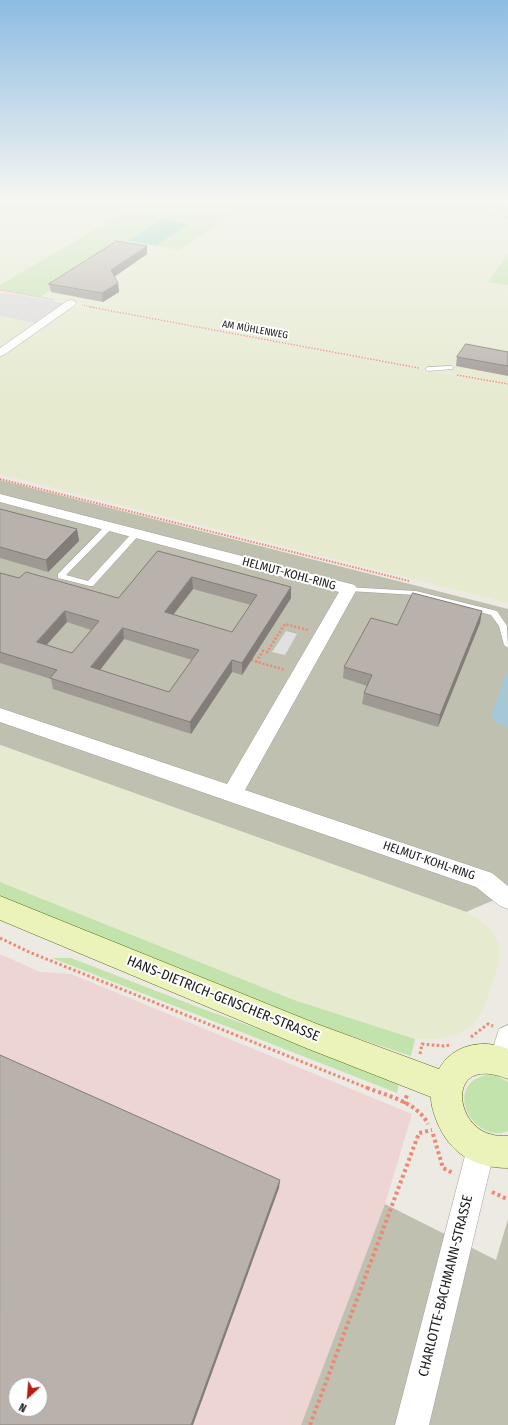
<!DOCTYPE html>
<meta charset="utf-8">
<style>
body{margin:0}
#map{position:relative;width:508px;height:1425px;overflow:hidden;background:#eceae2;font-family:"Fira Sans Condensed",sans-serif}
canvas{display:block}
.north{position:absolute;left:8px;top:1377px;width:40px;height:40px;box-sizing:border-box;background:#fff;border:1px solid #a4a4a4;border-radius:50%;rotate:206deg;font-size:11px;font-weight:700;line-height:16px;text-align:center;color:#1c1c1c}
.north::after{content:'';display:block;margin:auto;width:14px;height:18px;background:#b61d12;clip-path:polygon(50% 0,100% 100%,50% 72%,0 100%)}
</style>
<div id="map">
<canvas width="508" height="1425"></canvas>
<div class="north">N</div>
</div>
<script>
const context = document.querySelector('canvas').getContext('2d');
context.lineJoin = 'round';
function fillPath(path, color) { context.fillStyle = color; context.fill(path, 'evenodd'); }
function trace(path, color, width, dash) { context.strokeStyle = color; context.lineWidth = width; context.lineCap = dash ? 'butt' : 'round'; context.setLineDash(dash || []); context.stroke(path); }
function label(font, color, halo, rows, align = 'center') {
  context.font = font + ' "Fira Sans Condensed",sans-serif'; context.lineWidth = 4; context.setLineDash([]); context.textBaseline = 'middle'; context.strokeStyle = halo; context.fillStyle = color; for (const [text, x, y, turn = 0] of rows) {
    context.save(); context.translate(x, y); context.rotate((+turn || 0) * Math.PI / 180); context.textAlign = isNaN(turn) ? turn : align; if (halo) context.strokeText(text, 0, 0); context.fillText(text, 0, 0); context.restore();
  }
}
fillPath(new Path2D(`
 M3 292 64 303 65 306 39 324 0 316V294Z`), '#dad9d9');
fillPath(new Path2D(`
 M0 954 40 972 71 974 412 1114 385 1204 301 1425H0ZM16 1385H40V1409H16Z`), '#ecd5d3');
fillPath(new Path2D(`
 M0 480 508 609V894L466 912 0 745Z
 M385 1204 496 1260 508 1219V1425H301Z`), '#bfc0af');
fillPath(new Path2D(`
 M0 201H143L0 285Z
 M251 201H508V253L489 281 508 285V383L40 297 127 241 180 250Z
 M79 306 508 385V603L0 474V354L67 307Z
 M0 316 39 324 0 351Z
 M0 745 466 912 480 920 492 931 499 945V962L483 1010 473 1026 457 1034 438 1039H415L294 1000 0 882Z`), '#e6eacf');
fillPath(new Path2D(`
 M143 201H251L180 250 156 246 189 224 162 219 40 297 0 290V285Z
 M508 253V285L488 282Z
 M0 882 294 1000 415 1039 411 1056 288 1015 0 897Z
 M52 958H71L203 1009 331 1055 399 1082 397 1093Z
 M486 1075H495L508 1082V1131C475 1145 441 1086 486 1075Z`), '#c3e3ac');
fillPath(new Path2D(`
 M162 219 189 224 156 246 127 241Z`), '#87d5bc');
fillPath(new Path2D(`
 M286 631 297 634 285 655 272 652Z`), '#e0e0e0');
fillPath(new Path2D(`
 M508 673V728L496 723 491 716 506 674Z`), '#a6c8d6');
const lane = new Path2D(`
 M451 366 453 367V369L428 371 425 369 428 367Z
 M106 525H109L113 527 66 575 88 581 133 532H139L140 534 93 586H90L58 578V574Z
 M346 587 416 591 497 611 507 626 508 648 504 645 499 626 491 615 416 595 349 591 345 589Z`);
const street = new Path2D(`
 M71 300 75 301 76 303 75 305 4 355 0 356V348L67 301Z
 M0 494 355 585 357 589 245 790 492 873 508 886V909L500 906 476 887 0 722V708L227 784 339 592 0 502Z
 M508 1025V1072L502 1074 493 1070 489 1061 499 1029Z
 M481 1134 491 1138 495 1148 429 1425H395L467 1148 471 1138Z`);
const secondary = new Path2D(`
 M0 896 317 1024 439 1069C452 1045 483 1038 508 1049V1079C446 1054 454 1125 490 1134 495 1136 502 1136 508 1136V1168C474 1168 450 1153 437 1122 434 1114 431 1106 431 1097L306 1048 0 920Z`);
trace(lane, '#a0a0a0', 1);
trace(street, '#a0a0a0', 1);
trace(secondary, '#58670e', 1);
trace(new Path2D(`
 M390 201 508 217
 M0 290 55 300
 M82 305 96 308`), '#ec8873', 1, [1, 1]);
trace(new Path2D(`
 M90 307 419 368
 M457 375 508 384`), '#ec8873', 1.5, [1.5, 1.5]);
trace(new Path2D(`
 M0 479 409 581`), '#ec8873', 2, [1.5, 1.5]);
trace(new Path2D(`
 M251 660 285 670
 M256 662 263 651 267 652 285 624 308 630`), '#ec8873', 2.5, [2, 2]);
trace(new Path2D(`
 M0 938 29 952 370 1089
 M471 1037 488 1024 493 1026
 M420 1054 422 1044 444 1046 450 1045`), '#ec8873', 3, [2.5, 2.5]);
trace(new Path2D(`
 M367 1088C388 1096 417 1102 428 1124
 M404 1104 407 1095
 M433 1134 443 1168 453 1173
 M492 1192 507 1199 508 1198
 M310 1425 419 1133 432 1130`), '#ec8873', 4, [3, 3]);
fillPath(lane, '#fff');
fillPath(street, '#fff');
fillPath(secondary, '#ecf3ba');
fillPath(new Path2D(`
 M147 254 114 277 118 283 119 292 103 302 51 292 49 284Z
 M508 352V376L456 366 457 357Z
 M0 509 77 529 79 541 48 572 0 558Z
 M158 551 291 587V598L242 675 232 672 191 734 53 689 51 679 0 663V573L19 578 118 598ZM193 589 251 605 232 632 173 615ZM67 622 91 630 72 653 47 645ZM124 639 192 660 169 692 100 670Z
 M482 611 480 623 438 727 362 704 364 693 367 686 343 678 344 667 397 625Z`), '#9f9994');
fillPath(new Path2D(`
 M147 246V254L111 279V270Z
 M118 283 119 292 103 302 102 293Z
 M77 529 79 541 48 572 46 560Z
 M192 577 193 589 166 624 165 612Z
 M291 587V598L242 675V663Z
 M65 611 67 622 39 653 37 642Z
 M482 611 480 623 438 727 440 715Z
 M123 628 124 639 93 679 91 667Z
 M232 660V672L191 734 190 722Z
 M280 1180 279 1188 193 1425H191Z`), '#827d78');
const building = new Path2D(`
 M117 241 147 246 111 270 118 283 102 293 49 284Z
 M466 344 508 352V366L457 357Z
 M0 509 77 529 46 560 0 547Z
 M158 551 291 587 242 663 232 660 190 722 50 678 57 670 0 652V573L19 578 26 572 118 598ZM192 577 257 595 232 632 165 612ZM65 611 99 621 72 653 37 642ZM123 628 199 650 169 692 91 667Z
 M413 593 482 611 440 715 364 693 372 675 344 667 371 618 397 625Z
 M0 1055 280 1180 191 1425H0ZM16 1385H40V1409H16Z`);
fillPath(building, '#b9b2ac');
trace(building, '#827d78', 1);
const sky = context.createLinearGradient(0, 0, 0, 400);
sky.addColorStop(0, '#8dbce1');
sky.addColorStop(0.5, '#f6f6f2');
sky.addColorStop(1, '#f6f6f200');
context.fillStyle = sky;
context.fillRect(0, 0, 508, 400);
label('10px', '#1c1c1c', '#fff', [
 ["AM MÜHLENWEG",255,330,10]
]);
label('12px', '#1c1c1c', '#fff', [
 ["HELMUT-KOHL-RING",289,574,15],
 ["HELMUT-KOHL-RING",429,861,19]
]);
label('14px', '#1c1c1c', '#fff', [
 ["HANS-DIETRICH-GENSCHER-STRASSE",223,999,22],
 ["CHARLOTTE-BACHMANN-STRASSE",446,1286,-76]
]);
</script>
